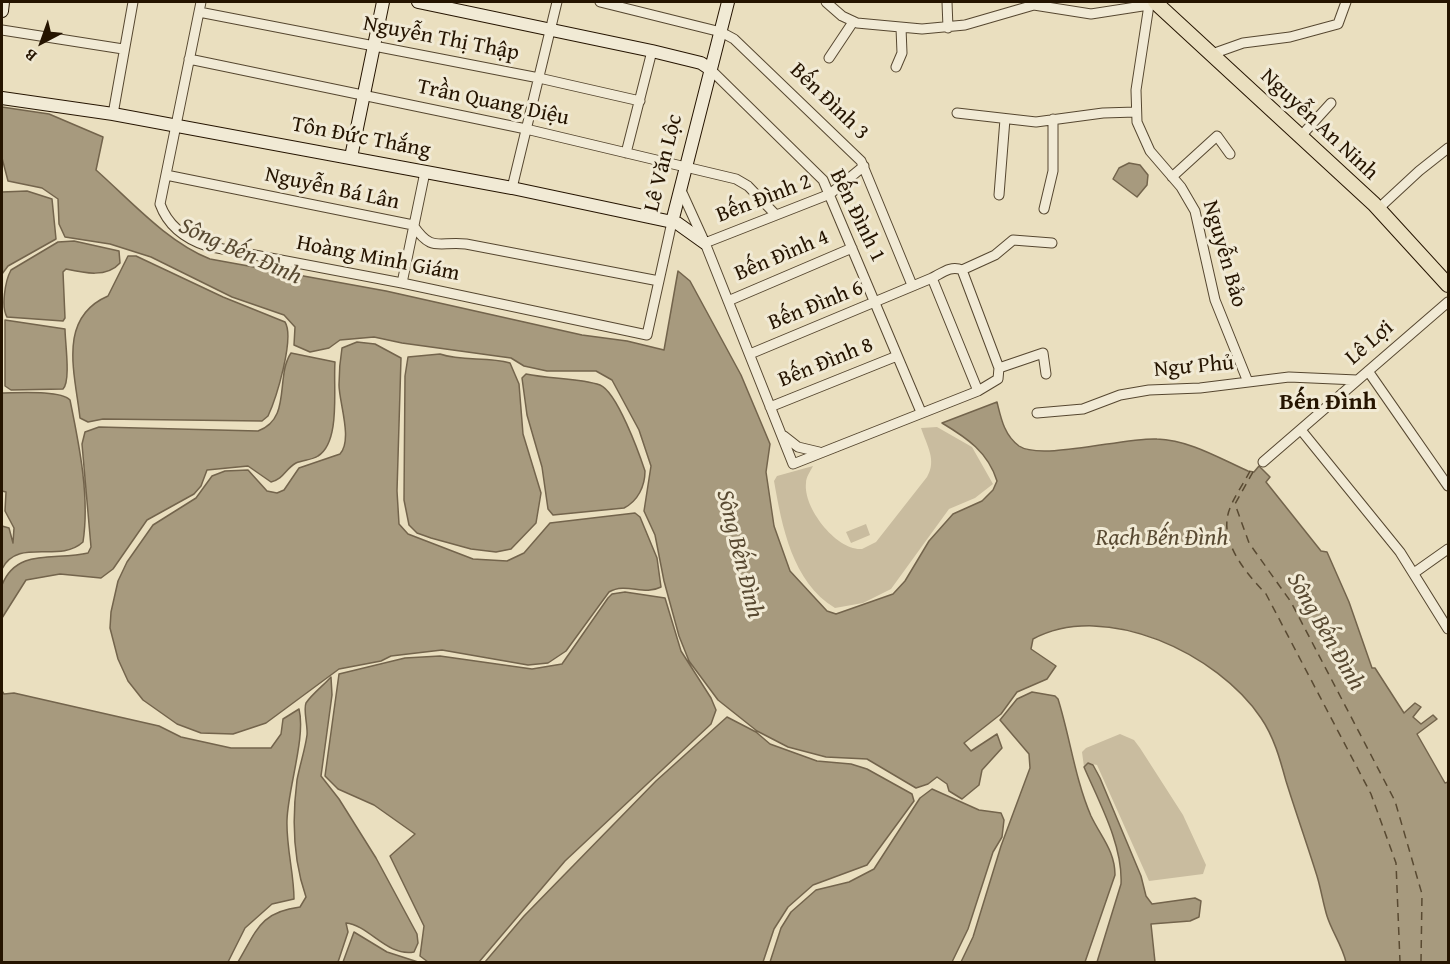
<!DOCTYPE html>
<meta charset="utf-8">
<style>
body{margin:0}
#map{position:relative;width:1450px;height:964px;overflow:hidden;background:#eadfbf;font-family:"Gentium Book Plus",serif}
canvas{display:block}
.frame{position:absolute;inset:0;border:3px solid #251400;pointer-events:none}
.north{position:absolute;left:12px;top:12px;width:60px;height:60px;-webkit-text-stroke:4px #f1ead5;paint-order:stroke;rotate:221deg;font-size:16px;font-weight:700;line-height:24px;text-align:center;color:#251400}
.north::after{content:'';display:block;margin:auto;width:21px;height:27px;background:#251400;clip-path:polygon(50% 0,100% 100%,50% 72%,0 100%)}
</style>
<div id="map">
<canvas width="1450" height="964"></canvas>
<div class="frame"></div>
<div class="north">B</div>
</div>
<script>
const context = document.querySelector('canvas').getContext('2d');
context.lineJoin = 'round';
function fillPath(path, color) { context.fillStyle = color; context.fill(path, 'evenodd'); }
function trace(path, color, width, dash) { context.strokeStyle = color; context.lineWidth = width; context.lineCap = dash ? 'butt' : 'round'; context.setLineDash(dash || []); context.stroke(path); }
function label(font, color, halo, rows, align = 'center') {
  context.font = font + ' "Gentium Book Plus",serif'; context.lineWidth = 6; context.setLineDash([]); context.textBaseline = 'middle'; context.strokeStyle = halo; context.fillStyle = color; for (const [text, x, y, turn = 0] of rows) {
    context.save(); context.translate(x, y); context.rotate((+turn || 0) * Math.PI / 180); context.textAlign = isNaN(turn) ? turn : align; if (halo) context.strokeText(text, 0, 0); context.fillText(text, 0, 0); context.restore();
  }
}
fillPath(new Path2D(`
 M937 427 972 447 993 484 975 498 949 509 891 589 863 603 835 608C792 582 782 526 774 481L777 476 813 466C810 472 806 477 806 483 803 508 837 551 862 549L876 542 927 477C937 460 927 446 921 428Z
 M866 524 870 535 851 543 846 532Z
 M1120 734 1134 740 1140 748 1183 815 1206 865 1203 874 1149 881 1097 765 1088 763 1084 767 1082 752 1086 748Z`), '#c9bc9f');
const water = new Path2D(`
 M2 107 49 114 103 137 96 170C131 201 167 242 210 259L386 291 582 335 627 341 664 350 678 271 690 281 741 375 770 444 766 472 774 526 790 571 827 611 836 614 893 594 905 581 929 541 953 514 982 501 993 490 997 481C988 452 967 438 942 423L997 402C1001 418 1004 435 1019 446 1041 461 1126 437 1157 439 1189 440 1219 458 1248 471L1254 472 1259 466 1270 477 1266 482 1321 551 1327 552 1349 602 1372 668H1375L1404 713 1415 703 1421 707 1413 717 1421 724 1433 715 1437 719 1417 734 1445 783 1448 782V962H1346C1342 945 1332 932 1327 916 1323 903 1321 889 1317 876 1307 844 1296 813 1286 781 1280 759 1274 737 1261 718 1218 654 1106 600 1033 639L1031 649 1056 666 1047 679 1017 692 1001 714 964 743 971 751 997 734 1002 748 982 770 979 785 962 799 949 791 947 784 937 777 928 784 916 788 867 759 826 757 788 747 757 731 718 700 689 661 679 636 664 581 655 535 644 511 651 466 639 430 612 380 596 371H547L524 366 511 358 402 343 374 337 340 340 329 348 310 352 294 345 295 327 284 315 232 297 151 257 110 244 65 237 59 224 58 199 42 188 8 181 2 158Z
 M1129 163 1140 165 1148 175 1147 185 1137 197 1113 179 1119 168Z
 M27 191 52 199 56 239 8 266 2 274V192Z
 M74 241 119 251 120 263C107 278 84 273 66 269L63 272 65 318 63 321 7 317C1 307 5 281 11 270L58 242Z
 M128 256H136L223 297 285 322C295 338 276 399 268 416L262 421 103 419 88 422 80 418C75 373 57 318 108 296Z
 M5 320 65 329C65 342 71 381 63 389L11 390 5 386Z
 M357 342 375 344 401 358 397 491 399 524 408 534 473 559 507 561 524 553 550 523 635 513 640 517 657 558 661 587C644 596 626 582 609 592L566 651 548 663 528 665 442 650 391 656 381 661 339 669 266 723 233 734 201 733 177 724 143 700 128 681 118 659 110 628 111 612 118 581 127 562 153 525 196 498 212 476 225 471 248 470 267 491 277 493 284 490 299 468 340 454C353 440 339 402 339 385 339 373 340 360 342 348Z
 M291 353 335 362C333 387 341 442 318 456 312 460 303 460 296 463 285 469 284 479 271 482L248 466 207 470 201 486 194 494 147 520 113 569 101 578 60 574 26 580 2 618C1 609 0 594 2 585 17 547 56 561 88 553L91 547 82 444 85 432 99 427 258 431C292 419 275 377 291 353Z
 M440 354C463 362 487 356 510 363L519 384 523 434 541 493 536 523 511 549 496 552 471 549 431 538 417 533 409 525 404 500 405 376 408 357Z
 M526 374C549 379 581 378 600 385 617 392 639 453 645 471 645 486 638 501 624 508L553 515 548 509 542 467 527 415 522 378Z
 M2 393C17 393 60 390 70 400 79 444 90 497 83 542 59 564 18 537 2 569V526L9 528 13 543 14 528 5 511 6 492 2 491Z
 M625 592 665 598 681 651 711 698 716 710 711 724 565 861 479 962H428L420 956 424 926 390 856 415 834 374 805 338 789 325 776 339 674 405 658 440 656 532 669 562 664 608 598 612 594Z
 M331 677 332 695 321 776 339 799 376 858 417 934 418 943 414 952C387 957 369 925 346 923L348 932 338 962H238C257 930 260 912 300 907L306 897C293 860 292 819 297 780 300 764 305 750 307 735 308 726 303 710 306 703 312 694 324 685 331 677Z
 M2 691 4 694 14 693 159 726 181 737 231 748H271L281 734 283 719 299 709C306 737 288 788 287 820 286 847 294 873 294 899L272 904 245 928 228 962H2Z
 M1032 692 1055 696 1058 699C1070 737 1075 779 1091 816 1101 837 1115 851 1115 875L1085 962H961L973 937 1001 846 1030 768 1029 754 1000 720 1017 699Z
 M727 717 756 732 770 744 817 761 851 764 867 769 912 794 914 801 867 865 813 885 788 907 774 929 763 962H485L524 916 656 781Z
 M1088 763 1093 765 1100 778 1141 876 1146 896 1152 904 1195 898 1201 901 1199 917 1190 921 1151 924 1155 962H1097L1121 884C1123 845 1099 802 1084 767Z
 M932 789 979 810 1001 813 1004 820 1002 837 993 852 968 929 952 962H770L781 928 791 912 816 890 849 882 874 869 920 798Z
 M354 932 387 952 418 962H343Z`);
fillPath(water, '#a79a7e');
trace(water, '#73644c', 1.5);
trace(new Path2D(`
 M1250 471C1244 483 1235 495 1230 508 1217 540 1246 573 1266 594L1371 794 1396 863 1400 962
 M1253 472 1235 504 1249 543 1291 602 1395 801 1422 894 1421 962`), '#594a32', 1.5, [8, 6]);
const street = new Path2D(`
 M201 2 160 204C168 226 186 239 207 246L402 283 647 335 672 222
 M600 2 721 32 734 39 861 161 912 285
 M826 2 842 16 857 23 922 29 965 25 1034 5 1091 14 1149 5 1151 2
 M947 2 948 28
 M1149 5 1136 90 1137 122 1150 151 1181 187 1195 211 1215 300 1248 382
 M199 12 539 78 640 101
 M2 30 123 49
 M1212 54 1243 43 1290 37 1338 24 1346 2
 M829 58 853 22
 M189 59 526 129 736 179 748 186 775 214
 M896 67 902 53 901 28
 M710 69 823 180 921 412
 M957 113 1036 122 1103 113 1136 112
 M113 114 133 2
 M1301 136 1331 103
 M626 153 652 51
 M166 175 413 225C432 253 438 241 466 244L659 281
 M1172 177 1217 136 1230 154
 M512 188 557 2
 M680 188 705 243 793 464 978 391 998 379 999 368 962 270
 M999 195 1005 119
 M1044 209 1053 171V119
 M1378 209 1419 171 1448 148
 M705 243 830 194 864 166
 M962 270 995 255 1013 240 1052 243
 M932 278 978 391
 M402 283 425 172
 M728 301 852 248
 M750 354 932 278C942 273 951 265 962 270
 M999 368 1043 353 1046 374
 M1368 371 1448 486
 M770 407 897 356
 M1037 413 1083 409 1120 395 1149 390 1200 388 1289 377 1357 380
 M1301 430 1400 552 1448 629
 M784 436 798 447 819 452
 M1263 462 1448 302
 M1414 573 1448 549`);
const secondary = new Path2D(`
 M418 2 652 51 701 63 710 69
 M2 11 3 2
 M2 98 113 114 512 188 677 223 705 243
 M351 157 383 2
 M672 222 728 2`);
const primary = new Path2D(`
 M1155 2 1374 204 1448 285`);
trace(street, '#564730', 11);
trace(secondary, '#251400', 14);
trace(primary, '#251400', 16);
trace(street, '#f1ead5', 9);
trace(secondary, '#f1ead5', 12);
trace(primary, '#eadfbf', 14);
label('22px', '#251400', '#f1ead5', [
 ["Nguyễn Thị Thập",441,39,11],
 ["Bến Đình 3",829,102,44],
 ["Trần Quang Diệu",493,103,12],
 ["Nguyễn An Ninh",1319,125,43],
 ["Tôn Đức Thắng",361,138,11],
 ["Lê Văn Lộc",664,163,-76],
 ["Nguyễn Bá Lân",332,189,12],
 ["Bến Đình 2",764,199,-21],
 ["Bến Đình 1",857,216,64],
 ["Nguyễn Bảo",1224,254,74],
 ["Bến Đình 4",782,256,-23],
 ["Hoàng Minh Giám",378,259,11],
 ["Bến Đình 6",816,306,-22],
 ["Lê Lợi",1370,343,-41],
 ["Bến Đình 8",826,363,-22],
 ["Ngư Phủ",1194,367,-5]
]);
label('italic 24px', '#594a32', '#f1ead5', [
 ["Sông Bến Đình",240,252,24],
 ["Rạch Bến Đình",1162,539],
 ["Sông Bến Đình",739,554,76],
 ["Sông Bến Đình",1325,632,60]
]);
label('bold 24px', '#251400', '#f1ead5', [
 ["Bến Đình",1328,403]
]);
</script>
